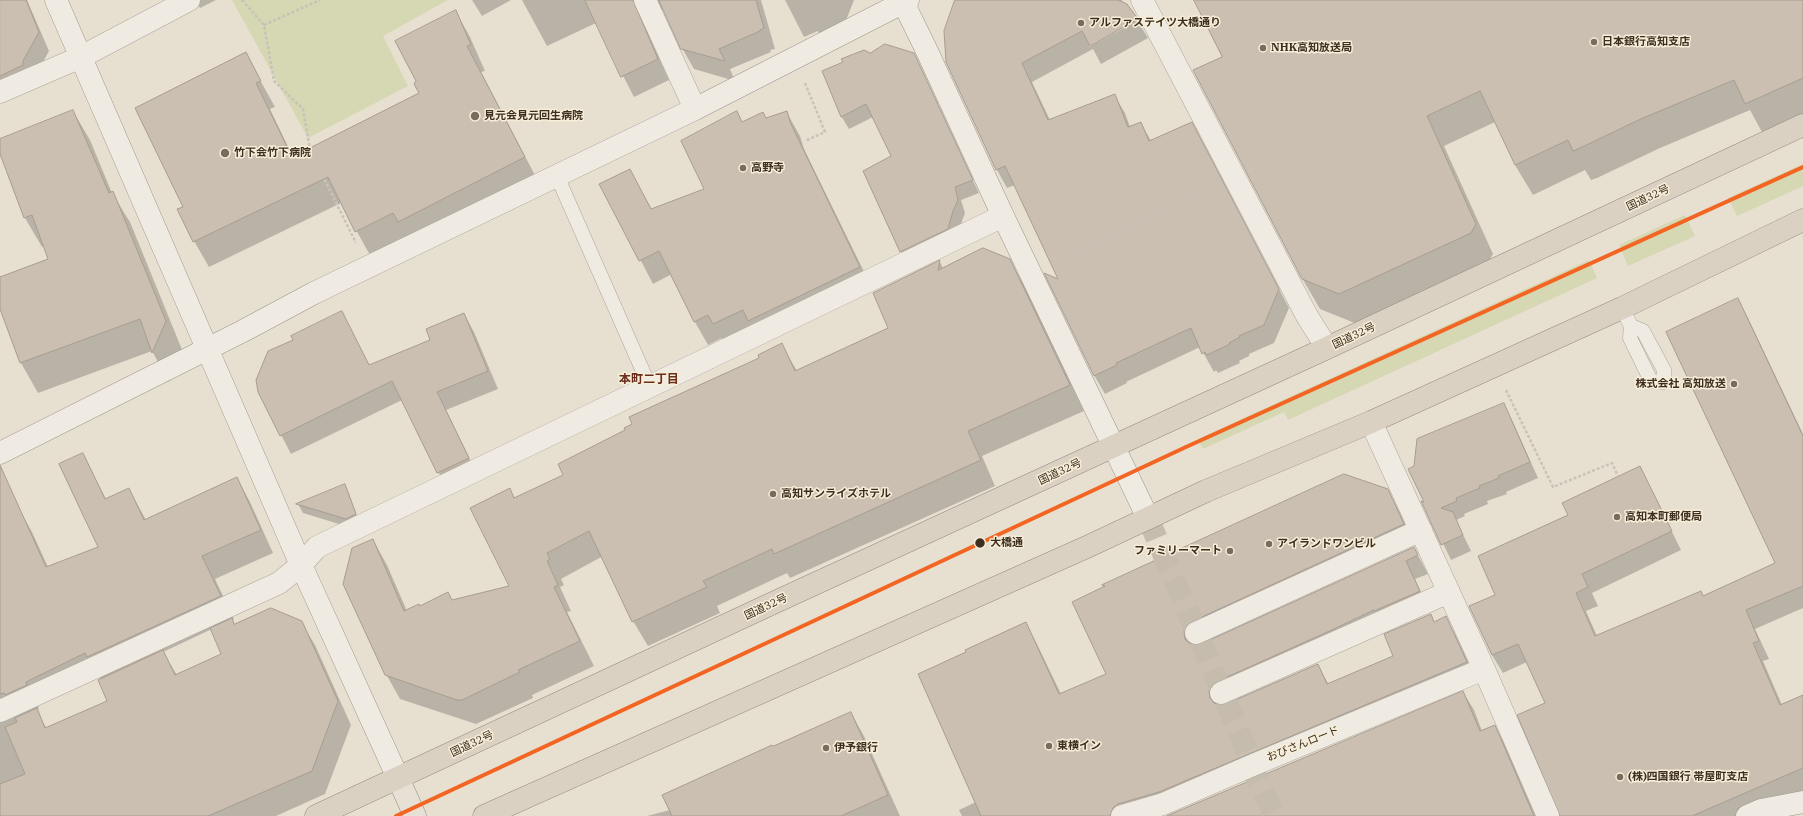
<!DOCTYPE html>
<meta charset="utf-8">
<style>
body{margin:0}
canvas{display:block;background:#e7e0d1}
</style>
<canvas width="1803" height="816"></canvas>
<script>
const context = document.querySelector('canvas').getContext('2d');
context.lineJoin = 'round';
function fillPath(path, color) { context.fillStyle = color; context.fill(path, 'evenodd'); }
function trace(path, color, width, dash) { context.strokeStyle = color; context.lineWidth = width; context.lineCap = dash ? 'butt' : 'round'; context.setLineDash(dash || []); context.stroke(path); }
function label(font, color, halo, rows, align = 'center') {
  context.font = font + ' "IBM Plex Serif","Noto Sans JP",serif'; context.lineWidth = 3; context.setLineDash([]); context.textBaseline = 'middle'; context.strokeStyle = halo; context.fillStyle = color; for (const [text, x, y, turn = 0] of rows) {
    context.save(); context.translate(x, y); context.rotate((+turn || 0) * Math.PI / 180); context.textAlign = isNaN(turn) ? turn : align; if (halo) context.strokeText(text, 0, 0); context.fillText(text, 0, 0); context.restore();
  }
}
fillPath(new Path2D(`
 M232 0H448L383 36 408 86 308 138Z
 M1803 164V186L1737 216 1728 198Z
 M1685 215 1695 236 1628 266 1619 245Z
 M1589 260 1597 278 1288 420 1284 412 1203 449 1198 439Z`), '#d6d7b3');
fillPath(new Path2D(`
 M0 0H27L49 51 31 85 0 100Z
 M195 0H216L200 8Z
 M472 0H511L482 16Z
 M522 0H761L775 49 770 50 771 52 730 69 735 81 694 69 682 48 664 10 659 8 644 20 645 26 669 80 634 97 596 23 547 46Z
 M785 0H854L845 23 819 34 818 31 804 37Z
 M956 0H1122L1123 4 1127 5 1137 20 1148 38 1101 64 1093 49 1032 82 1050 120 1114 95 1125 113 1130 127 1141 123 1151 141 1202 142 1289 308 1274 343 1249 354V356L1239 361 1240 363 1218 373 1216 370 1214 372 1200 347 1126 382 1127 383 1105 394 1094 375 1060 281 1015 185 1007 188 997 170 947 62ZM1132 22 1133 23 1089 47V45Z
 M1195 0H1803V115L1763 134 1750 110 1660 148 1597 178 1591 180 1585 170 1533 195 1515 165 1495 122 1444 146 1493 254 1488 263 1357 324 1320 309 1302 278 1223 58Z
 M456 12 470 37 485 71 481 72 539 183 371 257 341 203 209 267 194 241 184 207 245 53 275 107 270 109 293 157 420 93Z
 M870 54H913L979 193 961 200 965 213 955 241 908 264 901 252 892 157 873 117 849 129 841 116Z
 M73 111 90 140 112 193 130 222 183 352 169 382 152 351 38 393 21 363 0 306V278L50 260 45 246 42 247 25 218 0 151V140Z
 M787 113 800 136 804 149 873 290 727 347 722 338 708 345 695 322 672 274 653 284 601 184 630 170 652 210 705 190 742 123 766 120Z
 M1009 260 1024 285 1084 411 982 456 995 486 790 578 787 573 717 606 720 613 648 646 633 621 603 556 561 579 564 585 560 587 571 611 567 612 594 666 532 695 533 698 476 724 400 699 386 674 373 540 387 565 407 611 420 607 448 593 452 601 510 587 509 489 515 499 565 476 627 430 761 358 782 345 797 371 890 328 940 262 943 268Z
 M1738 300 1748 318 1803 434V608L1755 629 1769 659 1763 661 1782 705 1803 696V791L1744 816H1561L1546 703 1527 662 1503 673 1492 655 1470 607 1496 595 1570 516 1640 467 1681 550 1592 593 1598 606 1586 611 1597 636 1703 597 1776 564Z
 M342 312 370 366 432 340 464 314 474 332 498 389 446 410 478 476 448 491 402 400 291 454 259 392 294 340Z
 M1503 404 1512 420 1538 478 1506 492 1507 494 1487 501 1488 504 1464 514 1465 516 1456 520 1471 551 1451 560 1423 502 1426 504Z
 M83 454 106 499 129 489 146 520 237 478 250 502 273 553 215 579 234 619 232 620 234 625 301 622 315 645 351 725 325 794 276 816H0V517L19 509 32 532 48 567 99 547ZM212 629 223 654 177 675 163 652ZM99 675 108 701 47 729 36 710 39 708 38 705Z
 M344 485 349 494 360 524 352 528 303 513 298 504Z
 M1387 490 1398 509 1414 543 1201 640 1195 646 1201 645 1414 548 1428 574 1415 579 1429 610 1226 700 1220 706 1226 705 1318 665 1329 685 1394 657 1430 615 1435 623 1446 618 1456 636 1477 681 1123 816H962L959 810 976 802 1026 624 1036 642 1061 694 1107 674 1104 585Z
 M1463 692 1474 710 1482 731 1494 726 1505 744 1536 816H1169Z
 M851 713 864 736 900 816H647L670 810 772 748Z`), '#0003');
const building = new Path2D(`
 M0 0H26L39 32 23 61V65L0 76Z
 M585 0H633L658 59 621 77Z
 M659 0H756L764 28 760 30V31L719 49 725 61 681 49Z
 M955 0H1118L1127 4 1138 19 1090 46 1082 31 1022 63 1048 120 1115 94 1128 127 1141 122 1149 141 1192 122 1279 289 1264 325 1239 336 1240 337 1229 343 1230 344 1207 355 1205 352 1202 354 1191 328 1116 363 1117 365 1094 376 1044 273 1058 279 1005 166 996 170 946 62 944 31Z
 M1194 0H1803V78L1745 104 1734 80 1643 118 1580 148 1573 151 1568 140 1515 165 1480 91 1427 116 1476 224 1471 233 1339 294 1302 279 1193 70 1222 57Z
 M456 10 471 45 467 46 525 157 398 222 393 213 355 232 328 177 193 242 177 209 183 207 135 108 246 52 261 81 256 83 292 157 419 93 414 84 416 81 395 41Z
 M885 44 914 53 973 180 955 187 958 200 953 211 948 229 900 252 863 171 891 156 866 104 841 117 822 71 843 62 841 59 864 50 870 53Z
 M73 110 109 193 113 191 166 321 152 353 140 319 20 363 0 309V277L48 259 32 215 24 218 0 154V139Z
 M737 111 742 122 763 112 766 118 787 111 791 124 860 267 748 321 743 310 713 324 708 315 694 322 659 251 639 261 599 184 630 169 651 209 704 189 681 141Z
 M983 248 1010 259 1070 385 968 431 981 460 774 554 772 549 703 581 707 587 632 622 589 531 547 553 550 559 547 561 558 585 554 587 580 641 518 670 520 672 462 700H457L385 675 343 584 352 548 373 539 404 611 419 604 420 606 448 592 452 600 509 586 470 508 510 488 514 498 563 475 558 464 625 430 624 428 632 424 629 417 759 358 758 355 782 343 795 371 888 328 873 293 940 260 938 270Z
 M1738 298 1803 436V586L1746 610 1759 641 1753 643 1780 705 1803 695V768L1692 816H1560L1517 715 1545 703 1518 644 1492 655 1469 606 1495 595 1478 556 1568 515 1562 503 1640 466 1672 531 1582 574 1588 587 1576 593 1595 636 1701 591 1703 596 1775 563 1666 332Z
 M342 311 369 365 430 340 426 329 464 313 488 371 437 392 469 458 437 473 392 381 280 436 258 392 256 380 268 351 293 340 291 336Z
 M1504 403 1530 462 1498 476 1499 478 1479 486 1480 488 1456 498 1457 501 1441 508 1453 512 1463 535 1441 545 1421 501 1424 502 1408 469 1414 466 1417 439Z
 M83 453 105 499 129 488 144 520 237 477 261 530 202 556 221 596 87 657 85 653 26 682 27 685 5 695 4 693 0 694V465L46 567 98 547 59 464Z
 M1344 474 1388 489 1404 524 1191 622 1186 625 1184 631 1185 639 1189 643 1194 645 1201 644 1414 547 1418 555 1406 561 1420 591 1374 611V610L1334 629 1216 682 1211 685 1209 691 1210 698 1214 703 1219 705 1226 704 1318 664 1327 684 1393 656 1384 634 1431 614 1434 622 1446 616 1467 662 1159 792 1118 804 1113 808 1110 816H981L918 674 966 652 965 650 1026 622 1059 694 1106 674 1072 602 1105 586 1102 585Z
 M345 484 356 514 346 519 296 504Z
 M271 608 302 621 338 701 312 771 208 816H0V784L25 774 5 727 17 722 15 718 37 708 45 728 107 701 98 680 163 650 175 675 221 654 210 628 232 618 234 624Z
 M1463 691 1480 731 1495 725 1534 816H1167Z
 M851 712 888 795 841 816H672L662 795 772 745 773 746Z`);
fillPath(building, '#cbbfb2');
trace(building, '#a89c90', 1);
trace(new Path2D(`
 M1148 518 1253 765 1255 774 1275 816`), '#c5bcae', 22, [22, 11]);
const lane = new Path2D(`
 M557 176 649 385
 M1622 308 1631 326 1630 338 1651 381 1664 382V370L1643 331 1631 326`);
const street = new Path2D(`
 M645 0 695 109
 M1142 0 1307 316 1327 348
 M0 92 81 57 189 0
 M1371 422 1484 669 1548 816
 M1196 633 1421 530
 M1221 693 1449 592
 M0 711 279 583 301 565 317 547 1003 216
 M1122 816 1163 804 1253 765 1484 669`);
const secondary = new Path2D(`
 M56 0 301 565 398 778
 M902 0 926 49 1003 216 1148 518
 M0 453 243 331 314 293 695 109 908 0
 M1747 816 1761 810 1803 802`);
const primary = new Path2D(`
 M398 778 415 816`);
const highway = new Path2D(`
 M316 816 771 604 1327 348 1803 125
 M484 816 1089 546 1206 491 1371 422 1622 308 1803 220`);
trace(lane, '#ada599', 15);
trace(street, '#ada599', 23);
trace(secondary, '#9c958a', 23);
trace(primary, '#928b80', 23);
trace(highway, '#928b80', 23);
trace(new Path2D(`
 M242 0 264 25 274 81 303 109 310 150 356 243
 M264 25 320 0
 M805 83 825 132 805 141
 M1057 261 1211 189
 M1506 390 1553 487 1612 463 1618 476`), '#c8c2b9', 2.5, [3, 2]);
trace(lane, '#efebe3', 14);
trace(street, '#efebe3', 22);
trace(secondary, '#efebe3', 22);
trace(primary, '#e6e1d4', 22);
trace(highway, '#dad1c2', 22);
trace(new Path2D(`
 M396 816 1186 447 1803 167`), '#f26522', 4);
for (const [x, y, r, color] of [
 [1081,23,4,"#786c5e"],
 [1594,42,4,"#786c5e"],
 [1263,48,4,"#786c5e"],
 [475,116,5,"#786c5e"],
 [225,153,5,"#786c5e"],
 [743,168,4,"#786c5e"],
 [1734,384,4,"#786c5e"],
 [773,494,4,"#786c5e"],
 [1617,517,4,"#786c5e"],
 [980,543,5.5,"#3d2e20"],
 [1269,544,4,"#786c5e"],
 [1230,551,4,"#786c5e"],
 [1049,746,4,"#786c5e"],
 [826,748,4,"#786c5e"],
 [1620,777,4,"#786c5e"]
]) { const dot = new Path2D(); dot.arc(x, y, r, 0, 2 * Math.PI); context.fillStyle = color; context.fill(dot); trace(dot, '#f7eed8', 1.5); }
label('bold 11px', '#3d2e20', '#f7eed8', [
 ["アルファステイツ大橋通り",1089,23],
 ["日本銀行高知支店",1602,42],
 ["NHK高知放送局",1271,48],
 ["見元会見元回生病院",484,116],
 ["竹下会竹下病院",234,153],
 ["高野寺",751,168],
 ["株式会社 高知放送",1726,384,"right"],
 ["高知サンライズホテル",781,494],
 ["高知本町郵便局",1625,517],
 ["アイランドワンビル",1277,544],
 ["ファミリーマート",1222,551,"right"],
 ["東横イン",1057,746],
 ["伊予銀行",834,748],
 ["(株)四国銀行 帯屋町支店",1628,777]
], 'left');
label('11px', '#3d2e20', '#f7eed8', [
 ["国道32号",1648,198,-25],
 ["国道32号",1354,336,-25],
 ["国道32号",1060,472,-25],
 ["国道32号",766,607,-25],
 ["国道32号",472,744,-25],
 ["おびさんロード",1303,744,-22]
]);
label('bold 11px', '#3d2e20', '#f7eed8', [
 ["大橋通",990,543]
], 'left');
label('bold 12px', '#6b2e1e', '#f7eed8', [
 ["本町二丁目",649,380]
]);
</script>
